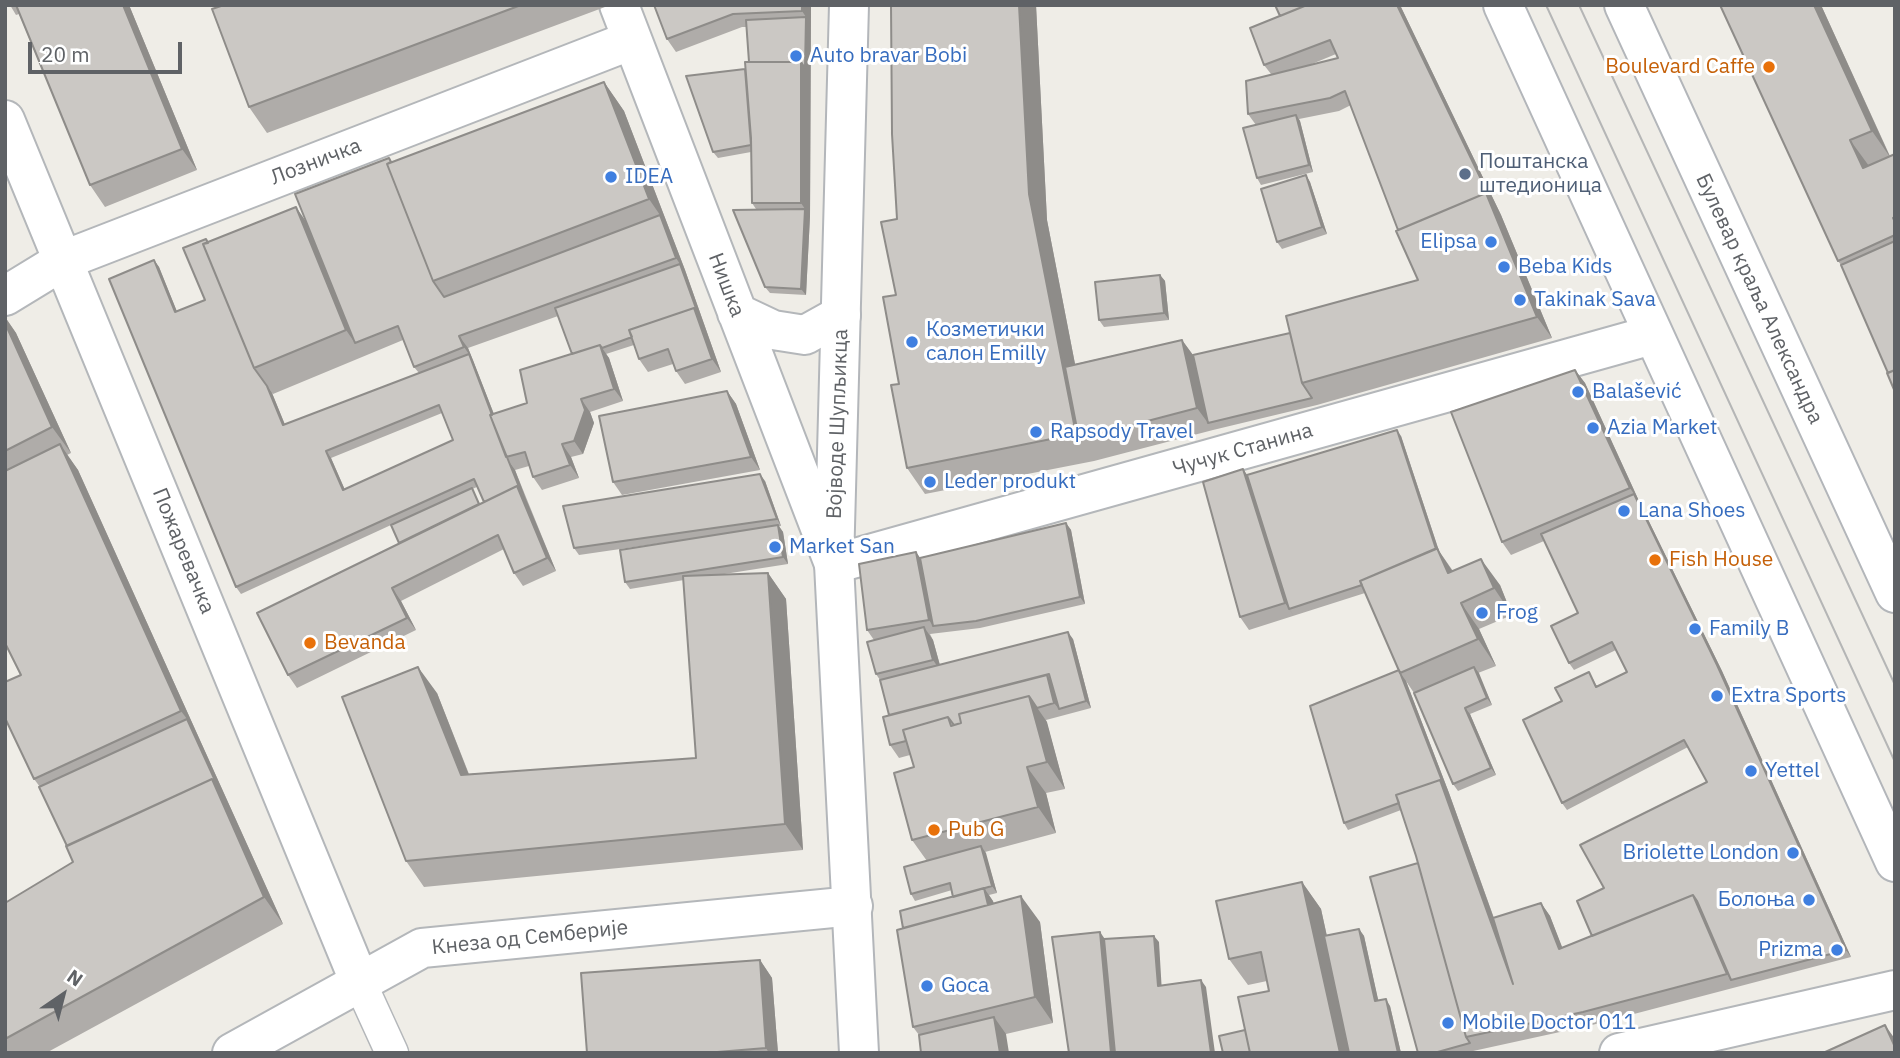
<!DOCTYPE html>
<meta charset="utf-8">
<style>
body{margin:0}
#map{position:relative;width:1900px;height:1058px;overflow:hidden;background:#efede7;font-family:"IBM Plex Sans",sans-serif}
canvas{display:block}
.frame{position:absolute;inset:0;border:7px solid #5f6266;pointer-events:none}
.north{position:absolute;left:28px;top:960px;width:70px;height:70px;-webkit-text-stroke:5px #fff;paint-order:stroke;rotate:35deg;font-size:19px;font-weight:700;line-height:28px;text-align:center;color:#5f6266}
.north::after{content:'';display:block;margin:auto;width:24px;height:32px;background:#5f6266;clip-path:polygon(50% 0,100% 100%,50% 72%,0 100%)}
.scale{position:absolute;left:28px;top:42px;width:154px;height:32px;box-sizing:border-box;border:4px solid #5f6266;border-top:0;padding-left:9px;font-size:21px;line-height:24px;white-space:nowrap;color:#5f6266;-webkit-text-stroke:5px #fff;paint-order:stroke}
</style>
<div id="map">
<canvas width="1900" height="1058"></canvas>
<div class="frame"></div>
<div class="north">N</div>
<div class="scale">20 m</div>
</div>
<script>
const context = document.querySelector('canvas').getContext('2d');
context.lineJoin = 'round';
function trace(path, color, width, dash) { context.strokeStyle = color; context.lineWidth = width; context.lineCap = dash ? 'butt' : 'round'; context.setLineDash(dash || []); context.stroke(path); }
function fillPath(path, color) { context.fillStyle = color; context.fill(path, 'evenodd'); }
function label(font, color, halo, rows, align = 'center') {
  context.font = font + ' "IBM Plex Sans",sans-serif'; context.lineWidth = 6; context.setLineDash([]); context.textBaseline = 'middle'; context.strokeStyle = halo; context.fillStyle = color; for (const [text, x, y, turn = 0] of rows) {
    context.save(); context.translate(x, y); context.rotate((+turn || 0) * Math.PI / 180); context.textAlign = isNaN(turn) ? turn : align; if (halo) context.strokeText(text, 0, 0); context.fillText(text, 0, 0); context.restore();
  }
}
const lane = new Path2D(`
 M360 983 392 1053`);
const street = new Path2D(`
 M619 5 834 564 1652 335
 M5 120 360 983
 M5 296 64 260 632 40
 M737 313 773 330 805 335 841 315
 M232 1053 422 948 853 906
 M1619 1053 1895 990`);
const secondary = new Path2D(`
 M849 5 834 564 859 1053
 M1503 5 1895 862
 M1624 5 1895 593`);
trace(lane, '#b4b7ba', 35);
trace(street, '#b4b7ba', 42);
trace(secondary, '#b3b6ba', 42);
trace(lane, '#fff', 32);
trace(street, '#fff', 38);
trace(secondary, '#fff', 38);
trace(new Path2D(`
 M1546 5 1895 762
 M1579 5 1895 685`), '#b5b6b6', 2);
fillPath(new Path2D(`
 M10 5H129L197 170 105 207 90 185 19 14 16 15Z
 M224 5H604L605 7 267 133 249 107Z
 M654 5H811L810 216 806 295 770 293 765 287 756 209 752 203 751 152 718 158 713 152 749 62 746 27H742L676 52 667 39Z
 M891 5H1036L1047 220 1075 364 1182 340 1193 355 1290 333 1418 280 1351 105 1339 111 1299 119 1300 121 1313 172 1261 185 1257 178 1256 125 1248 114 1271 74 1264 65 1280 16 1275 5H1400L1501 215 1552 338 1317 405 1213 430 1094 461 925 494 907 468 899 384 896 295 897 219ZM1336 54 1338 58 1307 66Z
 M1720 5H1821L1890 156 1895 154V392L1888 373 1841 265 1838 261Z
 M604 82 624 111 685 270 721 372 685 384 676 371 673 364 648 372 639 359 634 345 606 354 609 358 623 401 590 412 594 423 583 454 571 457 579 478 542 490 533 477 529 466 515 470 556 571 523 586 514 573 504 549 401 601 416 630 297 688 288 675 399 543 391 525 241 594 236 587 154 260 159 267 177 312 205 300 209 242 306 221 389 158 392 162ZM558 316 572 354 527 403 494 414 468 348ZM403 340 414 367 419 373 285 425 272 393 273 394ZM442 413 453 440 345 490 331 458ZM477 487 484 502 480 504 472 489Z
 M1306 175 1310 182 1327 234 1282 249 1277 242Z
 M1160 275 1165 281 1169 320 1104 327 1099 320Z
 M5 317 16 333 71 453 67 455 78 470 283 924 46 1053H5V903L73 862 67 846 40 787 34 779 21 675 5 643Z
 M1575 370 1585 383 1639 501 1722 671 1851 957 1592 1025 1464 1053H1418V863L1401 810 1348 830 1344 823 1399 670 1365 593 1249 630 1240 617 1243 469 1247 475 1401 436 1439 551 1453 571 1500 585 1512 615 1479 629 1496 666 1478 673 1492 705 1470 714 1496 775 1458 791 1453 784 1414 693 1406 681 1449 793 1494 918 1541 903 1550 916 1562 948 1592 936 1604 888 1707 782 1688 747 1567 810 1562 803V701L1593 679 1597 687 1627 672 1616 650 1574 670 1569 663 1578 613 1544 541 1511 555 1502 542Z
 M727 391 736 404 760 470 622 495 613 482Z
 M765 481 781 526H779L783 532 788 564 718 575 768 573 786 599 803 850 424 887 406 861 437 693 469 774 696 758 684 580 630 589 625 582 710 536 579 555 574 548Z
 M1066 523 1071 530 1085 604 980 628 930 634 933 640 940 665 1073 639 1091 708 1046 720 1065 789 1046 793 1056 833 985 852 997 893 989 895 994 903 1040 922 1053 1023 1006 1034 919 1035 913 1027 903 928 953 897 952 890 915 901 911 894 927 861 912 840 914 767 910 755 899 758 890 745 889 715 880 680 876 674 874 640 867 630 916 552 920 558Z
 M1302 882 1321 909 1327 936 1359 929 1364 936 1378 1000 1390 1006 1401 1053H1223L1245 1030 1269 991 1267 981 1248 985 1229 959Z
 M760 960 772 978 778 1053H587Z`), '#afaca9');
fillPath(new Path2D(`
 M123 5H129L197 170 182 149Z
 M802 5H811L810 216 806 295 801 289 805 209 801 203V62L806 17 802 11Z
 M1019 5H1036L1047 220 1089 436 1079 439 1076 434 1029 194Z
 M1397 5H1400L1501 215 1552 338 1537 317Z
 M1814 5H1821L1890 157 1872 131Z
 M604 82 624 111 685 270 721 372 712 359 694 308 680 264 676 258 660 215 649 199Z
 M1296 115 1300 121 1313 172 1309 165Z
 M1850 140 1869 166 1863 168Z
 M1306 175 1310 182 1327 234 1322 227Z
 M296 207 314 233 355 343 346 330Z
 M154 260 159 267 180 319 175 312Z
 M1160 275 1165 281 1169 320 1164 313Z
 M5 317 16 333 71 453 52 427 5 323Z
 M459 336 468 348 473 360 464 347Z
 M1182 340 1198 362 1208 423 1197 408Z
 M600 345 609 358 623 401 614 389Z
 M469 354 473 360 510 456 508 457Z
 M1575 370 1585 383 1639 501 1722 671 1851 957 1846 950 1634 494 1630 488Z
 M267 386 272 393 288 432 283 425Z
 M727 391 736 404 760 470 751 457Z
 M581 399 590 412 594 423 583 454 574 441Z
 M1397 430 1401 436 1439 551 1455 575 1467 599 1439 560Z
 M60 444 78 470 283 924 264 897 212 779 187 719 181 711Z
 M562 444 571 457 579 478 570 465Z
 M326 451 331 458 348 497 343 490Z
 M510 463 515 470 526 499 521 492Z
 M1243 469 1252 482 1289 609 1294 616 1285 603Z
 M760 474 765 481 781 526 777 519Z
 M517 486 526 499 556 571 547 558Z
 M1066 523 1071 530 1085 604 1080 597Z
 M778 525 783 532 788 564 783 557Z
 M916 552 925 565 933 626 929 620Z
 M1481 559 1500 585 1512 615 1494 588Z
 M768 573 786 599 803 850 785 824Z
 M392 588 401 601 416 630 407 618Z
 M1461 603 1479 629 1496 666 1478 639Z
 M924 627 933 640 942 673 933 660Z
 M1068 632 1073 639 1091 708 1086 701Z
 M418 667 437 693 479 801 461 775Z
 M1474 667 1479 673 1492 705 1487 698Z
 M1401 674 1406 681 1449 793 1522 997 1513 984Z
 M1047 675 1056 688 1059 709 1054 703Z
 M1029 696 1047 722 1065 789 1047 762Z
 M1465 708 1470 714 1496 775 1491 768Z
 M1027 767 1046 793 1056 833 1038 807Z
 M981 846 986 853 997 893 992 886Z
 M1302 882 1321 909 1352 1053H1340Z
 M984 888 993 901 1000 933 991 920Z
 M1693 895 1702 908 1731 980 1727 974Z
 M1021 896 1040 922 1053 1023 1035 997Z
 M1541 903 1550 916 1568 962 1559 949Z
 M1359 929 1364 936 1380 1008 1375 1001Z
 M1100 932 1109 945 1119 1053H1111Z
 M1154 936 1159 942 1162 993 1158 986Z
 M760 960 772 978 778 1053H769L766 1048Z
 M1201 980 1206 987 1215 1053H1211Z
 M1386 999 1390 1006 1401 1053H1398Z
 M994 1017 1006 1034 1009 1053H1000Z
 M1885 1025 1895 1039V1047Z`), '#8e8c89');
const building = new Path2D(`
 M16 5H123L182 149 90 185Z
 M224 5H521L249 107 212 9Z
 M654 5H802V11L733 14 667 39Z
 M891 5H1019L1029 194 1076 434 907 468 891 385 899 384 883 297 896 295 881 222 897 219 892 134Z
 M1275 5H1307L1280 16Z
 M1307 5H1397L1492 202 1486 193 1398 230 1345 91 1330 98 1248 114 1246 81 1338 58 1330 40 1264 65 1250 28Z
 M1720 5H1814L1872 131 1850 140 1863 168 1895 154V217L1893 218 1895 222V235L1838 261Z
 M806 17 805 68 801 62H749L746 20Z
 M745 62H801V203H752L751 138Z
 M745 69 751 145 713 152 686 76Z
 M604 82 649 199 433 281 387 164Z
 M1296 115 1309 165 1257 178 1243 128Z
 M389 158 391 162 387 164 433 281 444 297 660 215 676 258 459 336 464 347 414 367 398 326 355 343 295 194Z
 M1306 175 1322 227 1277 242 1261 189Z
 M1486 193 1537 317 1302 383 1286 316 1418 280 1396 231Z
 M296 207 346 330 254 368 203 244Z
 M805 209 801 289 765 287 733 210Z
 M206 239 208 243 203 244 254 368 267 386 283 425 469 354 492 415H490L521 492 517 486 484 502 474 479 236 587 109 279 154 260 175 312 205 300 183 248ZM439 405 453 440 343 490 326 451Z
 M1895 241V370L1888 373 1841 265Z
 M680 264 698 314 694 308 629 330 632 337 602 348 600 345 572 354 555 308Z
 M1160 275 1164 313 1099 320 1095 282Z
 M694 308 712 359 676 371 668 349 639 359 629 330Z
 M5 323 52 427 5 451Z
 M1290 333 1302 383 1312 398 1208 423 1193 355Z
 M1182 340 1197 408 1079 439 1065 367Z
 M600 345 614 389 581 399 585 410 574 441 562 444 570 465 533 477 525 452 506 457 490 415 527 403 520 370Z
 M1575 370 1630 488 1502 542 1451 412Z
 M1895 370V392L1887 373Z
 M727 391 751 457 613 482 599 416Z
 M1397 430 1436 549 1360 581 1362 585 1289 609 1247 475Z
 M60 444 181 711 34 779 5 718V682L21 675 5 643V471Z
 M1243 469 1285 603 1240 617 1203 482Z
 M760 474 777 519 574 548 563 506Z
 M517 486 547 558 514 573 498 535 392 588 407 618 288 675 257 613Z
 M472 488 479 504 399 543 391 525Z
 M1634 494 1717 665 1846 950 1731 980 1697 901 1693 895 1592 936 1577 901 1604 888 1580 845 1707 782 1684 740 1562 803 1523 720 1562 701 1555 688 1589 672 1596 687 1627 672 1612 642 1569 663 1551 626 1578 613 1541 534Z
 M1066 523 1080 597 976 621 933 626 920 558Z
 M778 525 783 557 625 582 620 550Z
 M1437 548 1448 573 1481 559 1494 588 1461 603 1478 639 1400 673 1360 581Z
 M916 552 929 620 867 630 859 564Z
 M768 573 785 824 406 861 342 697 418 667 461 775 696 758 683 576Z
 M924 627 933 660 876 674 867 642Z
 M1068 632 1086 701 1059 709 1049 674 889 715 880 680Z
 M1474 667 1487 698 1465 708 1491 768 1453 784 1414 693Z
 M1399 670 1444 786 1440 780 1396 795 1399 803 1344 823 1310 706Z
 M1047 675 1054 703 1037 708 1029 696 959 714 961 723 954 725 948 717 903 730 906 741 890 745 883 717Z
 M1029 696 1047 762 1027 767 1038 807 912 840 894 773 914 767 903 730 948 717 951 726 961 723 959 714Z
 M187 719 218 787 212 779 67 846 39 787Z
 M212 779 264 897 5 1039V903L73 862 66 846Z
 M1440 780 1513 984 1493 918 1541 903 1559 949 1693 895 1727 974 1583 1012 1466 1037 1416 856 1396 795Z
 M981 846 992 886 953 897 950 883 911 894 904 867Z
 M1418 863 1466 1037 1470 1043 1434 1053H1418L1370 877Z
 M1302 882 1340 1053H1250L1238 997 1269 991 1261 952 1229 959 1216 901Z
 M984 888 988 905 903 928 900 911Z
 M1021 896 1035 997 913 1027 897 930Z
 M1359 929 1375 1001 1386 999 1398 1053H1349L1324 936Z
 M1100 932 1111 1053H1069L1052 937Z
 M1154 936 1158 986 1201 980 1211 1053H1115L1104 939Z
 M760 960 766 1048 705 1053H587L581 973Z
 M994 1017 1000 1053H921L919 1035Z
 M1885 1025 1895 1047V1053H1823Z
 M1245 1030 1250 1053H1223L1219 1036Z`);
fillPath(building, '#cbc8c4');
trace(building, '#8e8c89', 2);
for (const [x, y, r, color] of [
 [796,56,7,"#3f7fe0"],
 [1769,67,7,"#e8710a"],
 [1465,174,7,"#5c6f8a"],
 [611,177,7,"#3f7fe0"],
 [1491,242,7,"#3f7fe0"],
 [1504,267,7,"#3f7fe0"],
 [1520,300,7,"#3f7fe0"],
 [912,342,7,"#3f7fe0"],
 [1578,392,7,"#3f7fe0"],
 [1593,428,7,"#3f7fe0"],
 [1036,432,7,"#3f7fe0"],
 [930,482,7,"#3f7fe0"],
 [1624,511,7,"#3f7fe0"],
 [775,547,7,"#3f7fe0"],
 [1655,560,7,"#e8710a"],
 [1482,613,7,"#3f7fe0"],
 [1695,629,7,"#3f7fe0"],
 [310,643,7,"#e8710a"],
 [1717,696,7,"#3f7fe0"],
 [1751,771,7,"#3f7fe0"],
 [934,830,7,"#e8710a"],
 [1793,853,7,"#3f7fe0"],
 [1809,900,7,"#3f7fe0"],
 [1837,950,7,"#3f7fe0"],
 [927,986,7,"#3f7fe0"],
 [1448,1023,7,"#3f7fe0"]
]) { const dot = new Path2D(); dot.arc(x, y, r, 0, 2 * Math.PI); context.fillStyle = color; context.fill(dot); trace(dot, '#fff', 2.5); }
label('21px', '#366cbe', '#fff', [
 ["Auto bravar Bobi",810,56],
 ["IDEA",625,177],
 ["Elipsa",1477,242,"right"],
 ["Beba Kids",1518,267],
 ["Takinak Sava",1534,300],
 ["Козметички",926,330],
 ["салон Emilly",926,354],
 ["Balašević",1592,392],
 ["Azia Market",1607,428],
 ["Rapsody Travel",1050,432],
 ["Leder produkt",944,482],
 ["Lana Shoes",1638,511],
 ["Market San",789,547],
 ["Frog",1496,613],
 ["Family B",1709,629],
 ["Extra Sports",1731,696],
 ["Yettel",1765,771],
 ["Briolette London",1779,853,"right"],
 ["Болоња",1795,900,"right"],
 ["Prizma",1823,950,"right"],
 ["Goca",941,986],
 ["Mobile Doctor 011",1462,1023]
], 'left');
label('21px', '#c56008', '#fff', [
 ["Boulevard Caffe",1755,67,"right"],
 ["Fish House",1669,560],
 ["Bevanda",324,643],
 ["Pub G",948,830]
], 'left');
label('21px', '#5f6266', '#fff', [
 ["Лозничка",316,162,-21],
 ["Нишка",726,285,69],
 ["Булевар краља Александра",1759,299,65],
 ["Војводе Шупљикца",838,424,-88],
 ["Чучук Станина",1243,450,-16],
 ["Пожаревачка",183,551,68],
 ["Кнеза од Семберије",530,938,-6]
]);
label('21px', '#4e5e75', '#fff', [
 ["Поштанска",1479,162],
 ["штедионица",1479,186]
], 'left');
</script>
